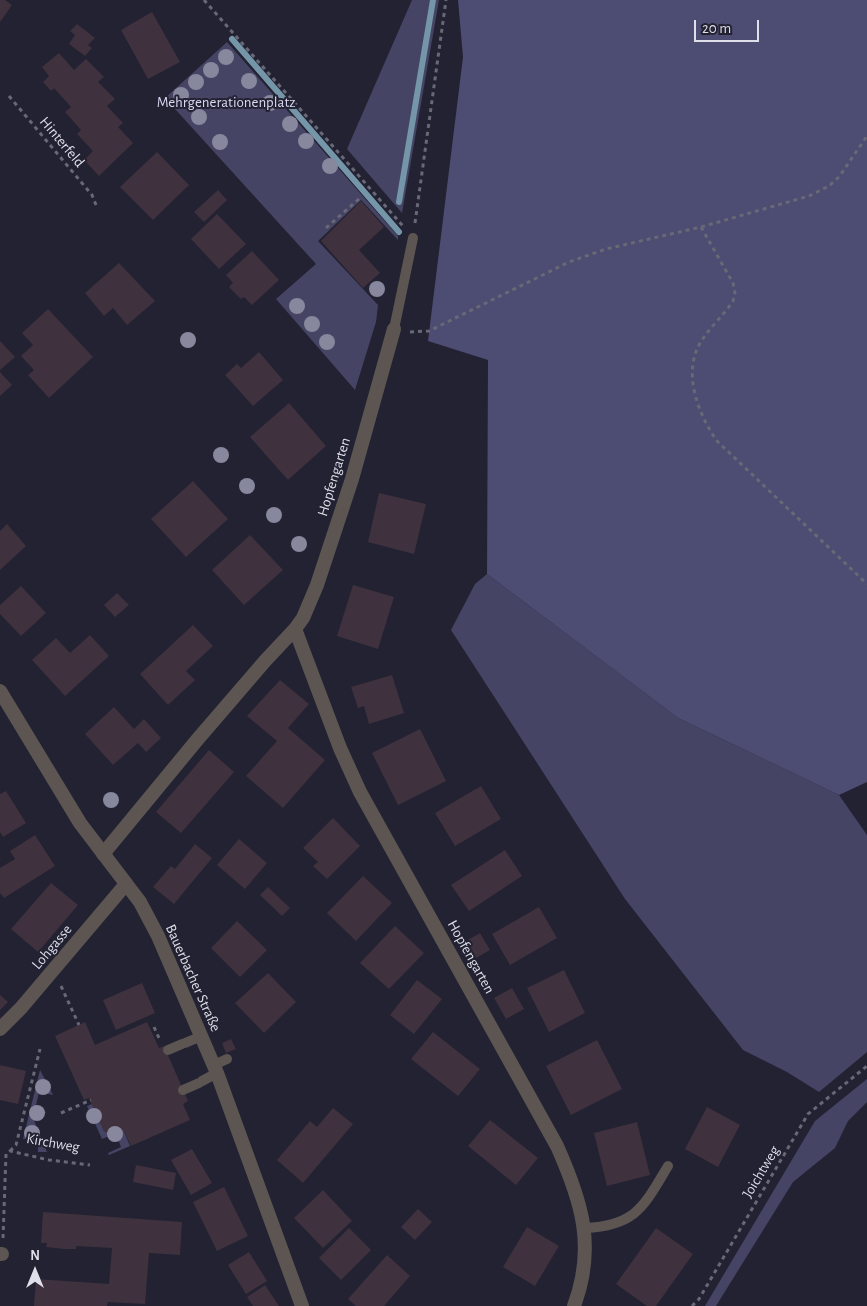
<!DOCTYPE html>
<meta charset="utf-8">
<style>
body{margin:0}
#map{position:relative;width:867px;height:1306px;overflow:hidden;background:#222232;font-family:"Alegreya Sans",sans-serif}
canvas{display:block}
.north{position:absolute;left:10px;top:1246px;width:50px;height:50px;-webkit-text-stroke:4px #222232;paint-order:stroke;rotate:0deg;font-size:14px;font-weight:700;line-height:20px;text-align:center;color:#dfdfea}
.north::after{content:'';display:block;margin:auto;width:18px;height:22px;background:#dfdfea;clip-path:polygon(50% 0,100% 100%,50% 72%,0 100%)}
.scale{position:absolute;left:694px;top:20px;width:65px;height:22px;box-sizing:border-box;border:2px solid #dfdfea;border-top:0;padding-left:6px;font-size:15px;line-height:18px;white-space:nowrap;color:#dfdfea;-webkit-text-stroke:4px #222232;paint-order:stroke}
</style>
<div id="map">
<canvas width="867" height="1306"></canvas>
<div class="north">N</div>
<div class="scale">20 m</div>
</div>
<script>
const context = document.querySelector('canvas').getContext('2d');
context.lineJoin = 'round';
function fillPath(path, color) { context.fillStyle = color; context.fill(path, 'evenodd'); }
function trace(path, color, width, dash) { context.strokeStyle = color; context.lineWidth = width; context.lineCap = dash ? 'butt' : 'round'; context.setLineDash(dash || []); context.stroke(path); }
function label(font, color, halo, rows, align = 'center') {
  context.font = font + ' "Alegreya Sans",sans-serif'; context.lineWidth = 4; context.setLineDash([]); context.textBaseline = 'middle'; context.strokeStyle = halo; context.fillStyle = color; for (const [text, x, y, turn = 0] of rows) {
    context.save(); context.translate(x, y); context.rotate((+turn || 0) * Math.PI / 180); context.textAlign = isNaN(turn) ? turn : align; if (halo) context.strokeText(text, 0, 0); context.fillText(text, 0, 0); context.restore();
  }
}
fillPath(new Path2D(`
 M412 0H439L402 213 347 149Z
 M227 42 398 236V240L361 200 318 241 378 305 376 322 355 390 276 299 316 264 165 98Z
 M487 574 678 718 839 795 867 835V1052L819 1092 787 1072 743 1050 625 899 451 630 475 584Z
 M40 1070 53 1095 39 1092 35 1110 47 1112 33 1118 47 1152H38V1139H23Z
 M867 1079V1102L848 1121 835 1148 793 1182 716 1306H705L815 1121Z
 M92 1104 104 1131 112 1134 123 1129 130 1146 109 1155 108 1153 121 1147 118 1139 112 1142 109 1136 102 1139 87 1106Z`), '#454464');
fillPath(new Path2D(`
 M458 0H867V782L839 795 678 718 487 574 488 360 428 341 463 57Z`), '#4d4c72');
trace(new Path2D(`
 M232 39 399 232
 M399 202 433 0`), '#7496a8', 6);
fillPath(new Path2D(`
 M0 0H5L12 5 0 22Z
 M152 12 180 62 148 79 121 30Z
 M77 24 95 38 88 45 92 48 85 56 69 44 75 35 70 31Z
 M59 53 74 70 86 59 104 77 98 82 115 99 107 106 123 123 118 127 133 143 99 176 84 160 93 151 77 134 81 130 65 112 71 107 54 88 51 91 43 82 49 76 42 67Z
 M157 152 189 185 153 220 120 187Z
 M218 190 227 200 204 222 194 212Z
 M361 201 384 227 359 250 380 273 363 288 321 241Z
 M217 214 246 244 219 269 191 239Z
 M252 251 279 280 252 305 244 297 241 299 229 287 233 283 226 275Z
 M119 263 155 301 127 325 113 308 104 316 85 293Z
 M48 309 93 357 49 398 28 375 34 370 21 356 33 345 22 333Z
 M0 341 15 357 0 370Z
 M259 352 283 380 253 406 225 375 237 364 241 368Z
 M0 372 12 385 0 396Z
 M289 403 326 446 288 480 250 437Z
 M193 481 228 519 186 557 151 519Z
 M379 493 426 504 414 554 368 542Z
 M7 524 26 546 0 570V531Z
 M250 535 283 570 244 605 212 570Z
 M353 585 394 597 378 649 337 636Z
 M21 586 46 613 21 636 0 614V605Z
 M117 593 129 605 115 617 104 605Z
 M193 625 213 646 186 671 195 680 168 705 140 674Z
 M90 635 109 656 65 696 32 660 56 638 70 653Z
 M392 675 404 713 369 724 364 706 358 708 351 687Z
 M280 680 309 704 288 728 325 760 283 808 246 776 277 741 247 716Z
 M114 707 134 729 144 719 161 738 146 752 138 743 113 765 85 734Z
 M420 729 446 781 398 805 372 753Z
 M209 750 234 772 181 833 156 812Z
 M481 786 501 819 455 846 435 813Z
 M6 791 26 823 3 837 0 832V794Z
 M333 818 360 846 327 879 313 866 318 862 303 848Z
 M35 835 55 866 4 898 0 893V868L15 859 10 851Z
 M239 839 267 863 245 889 217 865Z
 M195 844 212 858 174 904 153 887 171 866 175 869Z
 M505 850 522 876 469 911 451 885Z
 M363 876 392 903 356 941 327 913Z
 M51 883 78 905 38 952 11 929Z
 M268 887 290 908 282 916 260 895Z
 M539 907 557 938 510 965 492 934Z
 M237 921 267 950 240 977 211 948Z
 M395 926 424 953 389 989 360 963Z
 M480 933 490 950 476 958 466 941Z
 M564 970 585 1013 549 1032 527 988Z
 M268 973 296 1002 264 1033 235 1003Z
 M417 980 442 999 414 1034 390 1015Z
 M142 983 155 1013 116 1030 103 1000Z
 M512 988 524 1009 506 1019 494 998Z
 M0 995 8 1002 0 1010Z
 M85 1022 95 1045 147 1022 159 1048 164 1046 188 1101 183 1104 190 1120 131 1146 123 1129 112 1133 104 1131 89 1098 84 1100 55 1036Z
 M433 1032 480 1069 458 1096 411 1059Z
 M231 1039 236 1049 226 1053 222 1043Z
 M597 1040 622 1089 571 1115 546 1066Z
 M0 1065 26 1071 18 1104 0 1100Z
 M707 1107 740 1125 718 1167 685 1149Z
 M333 1108 353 1124 303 1183 277 1160 310 1121 317 1127Z
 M490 1120 538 1158 516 1185 468 1146Z
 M637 1122 650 1175 607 1186 594 1133Z
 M192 1149 212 1183 191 1195 171 1160Z
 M136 1165 176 1173 173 1190 133 1182Z
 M224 1187 248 1236 217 1251 193 1202Z
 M323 1190 352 1221 323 1248 294 1218Z
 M418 1209 432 1222 415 1240 401 1227Z
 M43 1212 182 1222 180 1255 149 1253 145 1304 108 1302 107 1306H34L36 1279 109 1284 112 1248 76 1246V1249H64L46 1247 47 1243H41Z
 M527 1227 559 1246 535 1286 503 1267Z
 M349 1228 371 1250 341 1280 319 1258Z
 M656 1228 693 1254 656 1306H647L616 1284Z
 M249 1252 267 1281 246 1294 228 1265Z
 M387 1255 410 1276 384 1306H356L348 1299Z
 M265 1285 279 1306H253L247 1297Z`), '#3f313d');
trace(new Path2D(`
 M204 0 403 226
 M9 96 92 195 96 205
 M415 223 446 0
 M701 227 733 283 735 293 733 301C724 315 711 326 702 340 681 371 698 414 717 441L867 584
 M326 228 360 198
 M410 332 429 331 569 262 606 249 701 227 809 196 829 186 839 177 867 136
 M61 986 79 1025
 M154 1027 159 1038
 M61 1113 91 1100
 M10 1151 16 1145 40 1049
 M3 1238 6 1154 10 1151 49 1160 90 1165
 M692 1306 699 1299 808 1114 867 1066`), '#686876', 3, [4, 4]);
trace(new Path2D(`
 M394 329 413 238
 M185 1043 202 1036
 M168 1050 182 1044
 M214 1065 227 1059
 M202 1081 217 1073
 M183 1090 199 1083
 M585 1228C636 1226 644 1206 668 1166`), '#5d5551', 10);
trace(new Path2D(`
 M295 629 340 748 360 792 557 1146C582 1202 596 1247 574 1306
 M103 854 197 740 265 661 295 629 303 618 317 585 352 479 394 329
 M0 1029 21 1008 126 884
 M0 1254H2`), '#5d5551', 14);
trace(new Path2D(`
 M0 691 80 823 140 902 158 936 217 1073 302 1306`), '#5d5551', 14);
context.fillStyle = '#87879d';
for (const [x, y] of [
 [226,57],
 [211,70],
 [249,81],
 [196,82],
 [181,95],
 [270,103],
 [199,117],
 [290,124],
 [306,141],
 [220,142],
 [330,166],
 [377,289],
 [297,306],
 [312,324],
 [188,340],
 [327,342],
 [221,455],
 [247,486],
 [274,515],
 [299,544],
 [111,800],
 [43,1087],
 [37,1113],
 [94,1116],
 [32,1133],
 [115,1134]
]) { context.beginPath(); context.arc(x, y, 8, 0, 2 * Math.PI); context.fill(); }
label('15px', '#d9d9f4', '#222232', [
 ["Mehrgenerationenplatz",226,102]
]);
label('15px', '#dfdfea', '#222232', [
 ["Hinterfeld",62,142,50],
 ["Hopfengarten",334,477,-73],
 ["Lohgasse",52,947,-50],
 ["Hopfengarten",471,957,61],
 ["Bauerbacher Straße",193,978,66],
 ["Kirchweg",53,1143,10],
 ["Joichtweg",761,1172,-59]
]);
</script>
